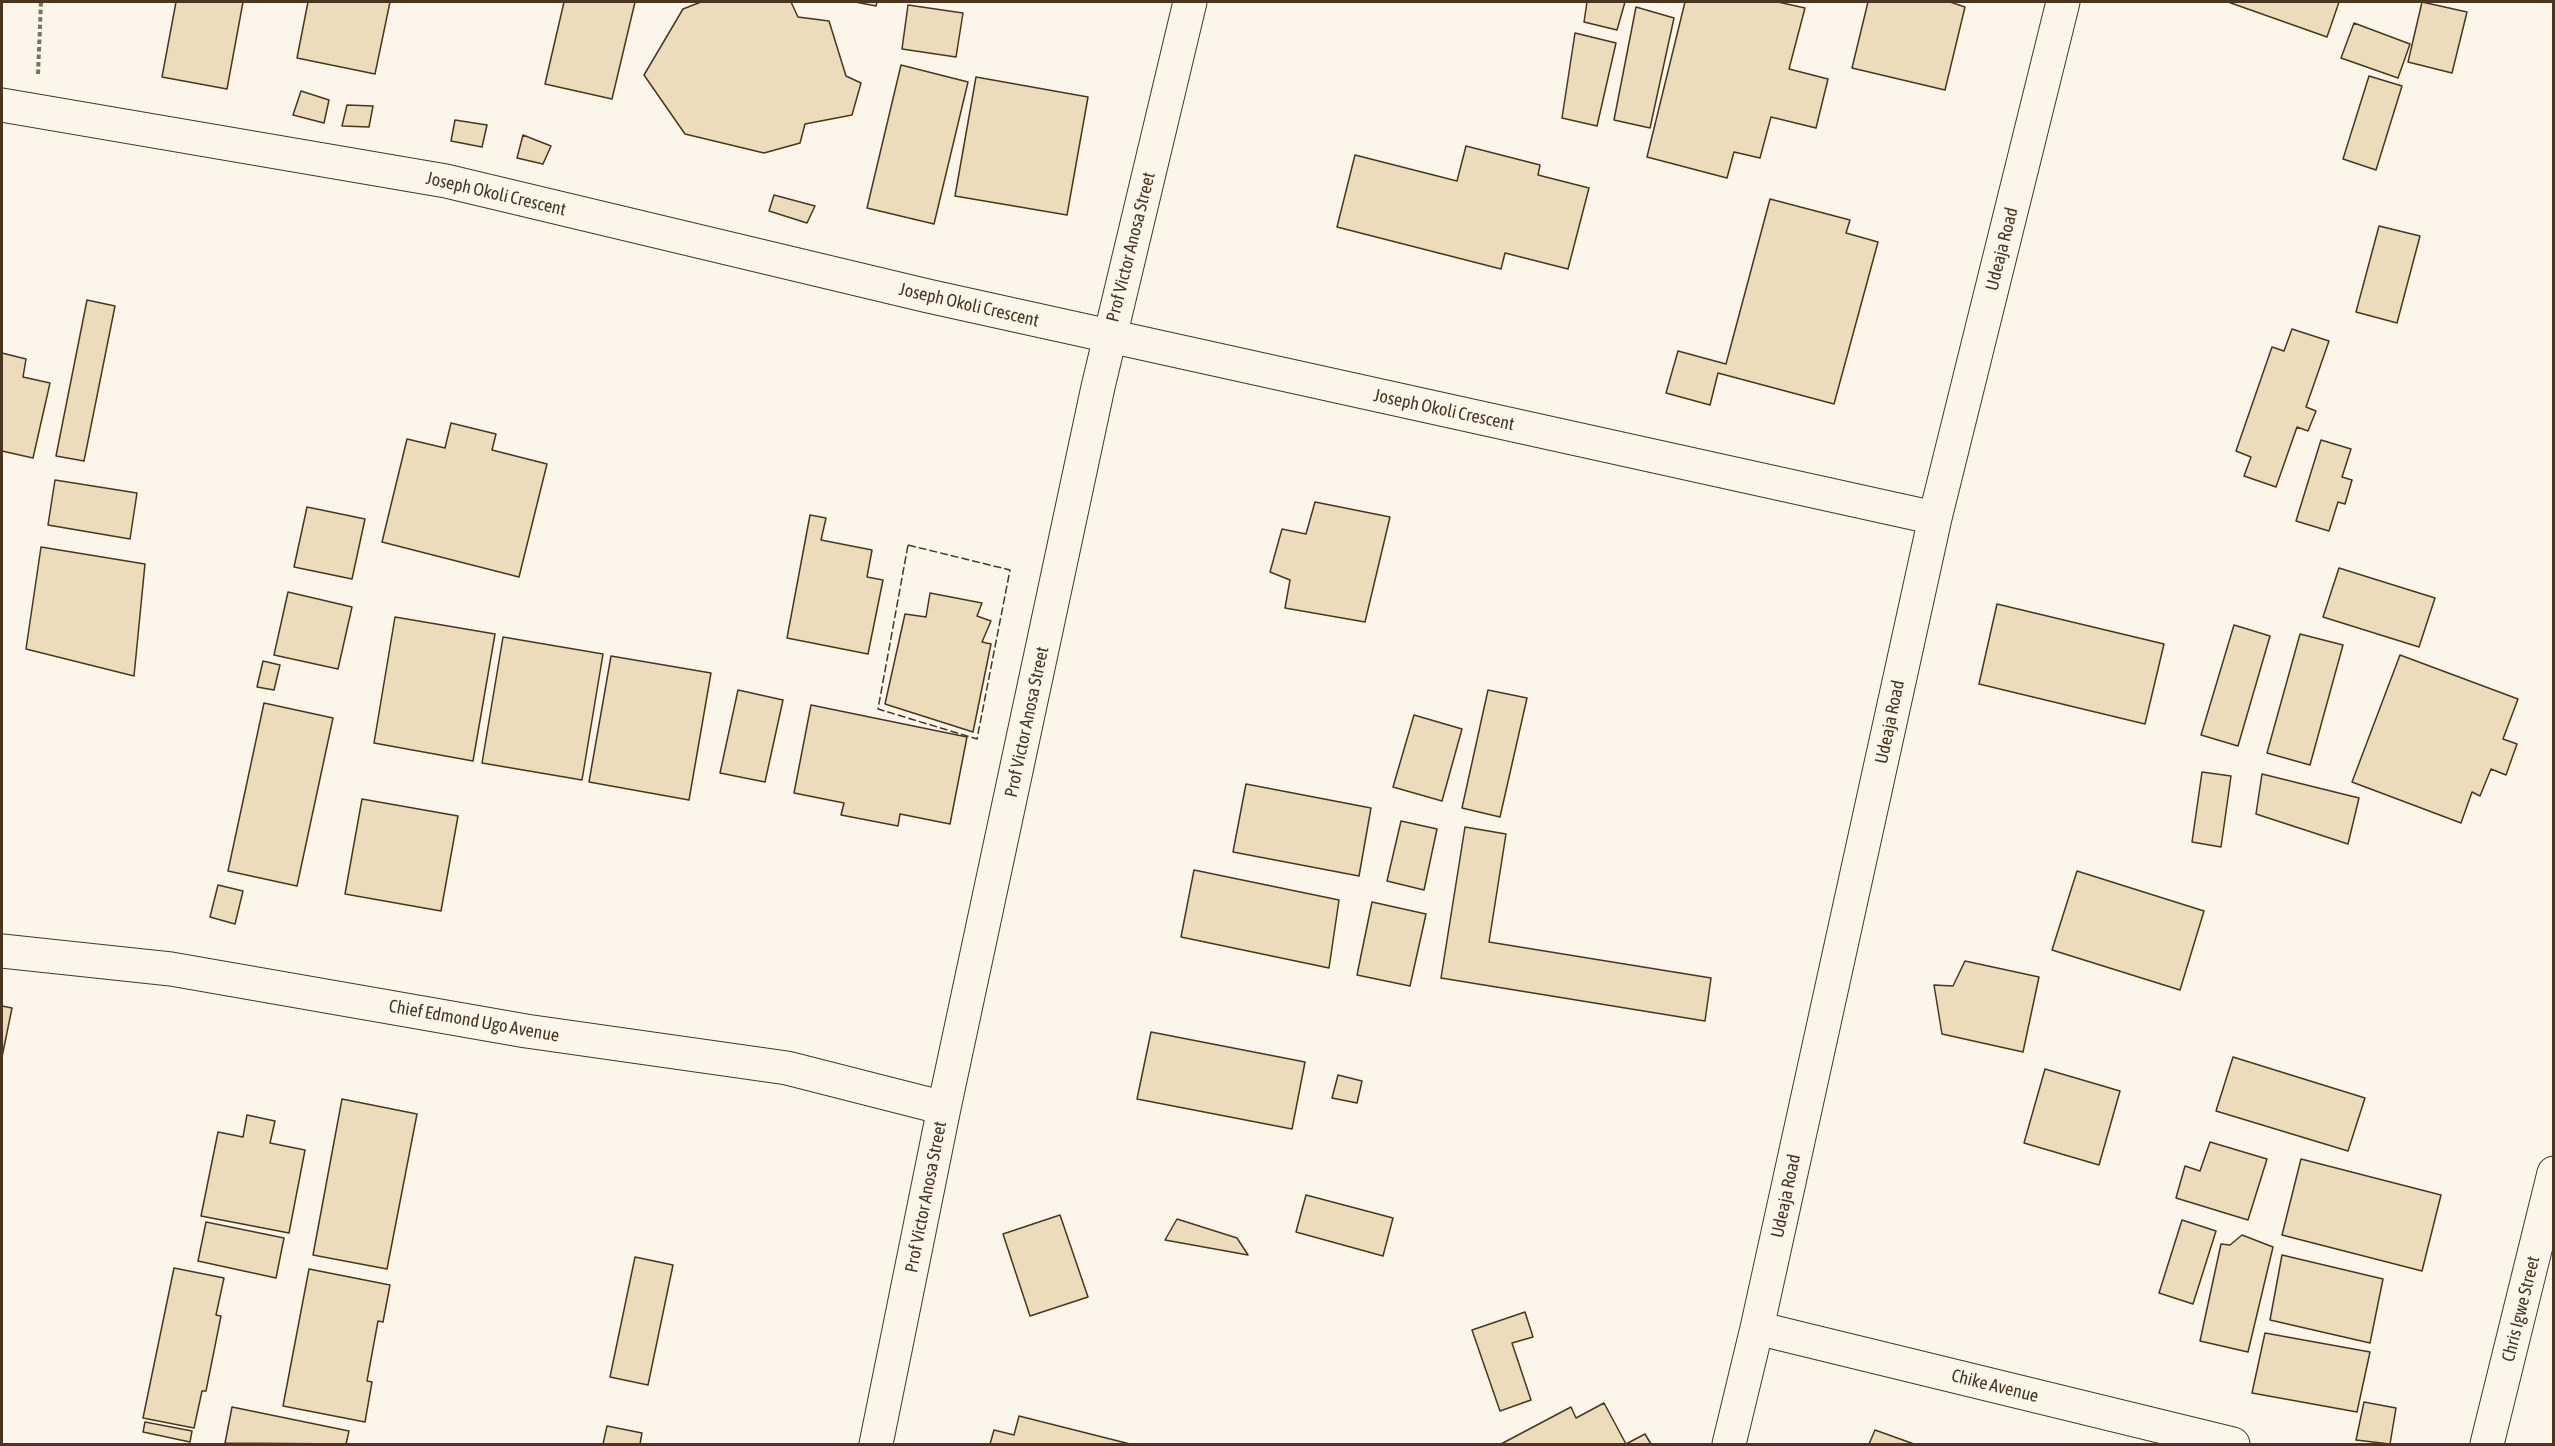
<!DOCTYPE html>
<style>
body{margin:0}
#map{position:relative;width:2555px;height:1446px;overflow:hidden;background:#fbf6e9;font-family:"Asap Condensed",sans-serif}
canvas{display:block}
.frame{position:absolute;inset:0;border:3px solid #4a3520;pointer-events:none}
</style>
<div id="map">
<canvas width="2555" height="1446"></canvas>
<div class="frame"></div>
</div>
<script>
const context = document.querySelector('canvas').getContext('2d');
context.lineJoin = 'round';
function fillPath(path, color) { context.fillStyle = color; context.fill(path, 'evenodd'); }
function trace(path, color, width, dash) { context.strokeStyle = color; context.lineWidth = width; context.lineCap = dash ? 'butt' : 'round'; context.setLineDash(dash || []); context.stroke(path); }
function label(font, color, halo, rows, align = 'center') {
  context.font = font + ' "Asap Condensed",sans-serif'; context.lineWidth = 4.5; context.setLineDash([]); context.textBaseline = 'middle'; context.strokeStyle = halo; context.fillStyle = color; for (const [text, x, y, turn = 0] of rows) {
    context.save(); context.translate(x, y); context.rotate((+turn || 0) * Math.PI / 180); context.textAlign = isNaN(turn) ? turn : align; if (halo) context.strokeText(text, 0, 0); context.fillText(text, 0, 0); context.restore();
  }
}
const building = new Path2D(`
 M176 2H243L227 89 162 77Z
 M308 2H390L375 74 297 58Z
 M564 2H635L612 99 545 84Z
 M701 2H791L798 17 829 21 846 76 861 83 852 115 805 124 800 143 764 153 685 134 644 75 683 9Z
 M855 2H877L876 6Z
 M1587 2H1625L1617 30 1584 22Z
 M1685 2H1778L1805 8 1789 69 1828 79 1816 128 1771 117 1760 158 1734 152 1727 178 1647 157Z
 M1868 2H1950L1965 7 1945 90 1852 68Z
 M2228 2H2339L2327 37Z
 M2422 2 2467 12 2452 73 2408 62Z
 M908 5 963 13 956 57 902 49Z
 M1636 7 1674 18 1650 128 1614 120Z
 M2354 23 2410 44 2398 78 2341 58Z
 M1575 33 1616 43 1597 126 1562 118Z
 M901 65 968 82 934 224 867 208Z
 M2369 76 2402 86 2376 170 2343 159Z
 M976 77 1088 97 1067 215 955 196Z
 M301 91 329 100 324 123 293 115Z
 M347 105 373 106 369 127 342 126Z
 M455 120 487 125 482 147 451 141Z
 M523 135 551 146 543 164 517 158Z
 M1466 146 1540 165 1538 175 1589 188 1568 269 1505 253 1501 269 1337 227 1355 155 1457 181Z
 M774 195 815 206 807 223 769 211Z
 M1770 199 1850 220 1846 233 1878 242 1834 404 1718 373 1710 405 1666 393 1678 351 1726 364Z
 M2379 226 2420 236 2397 323 2356 312Z
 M87 300 115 306 84 461 56 456Z
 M2292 329 2329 341 2306 407 2316 411 2308 431 2297 427 2276 487 2244 476 2251 457 2236 451 2272 347 2284 351Z
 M2 353 26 359 23 377 50 383 33 458 2 451Z
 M451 423 496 434 492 450 547 464 519 577 382 542 407 439 445 448Z
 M2321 440 2351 449 2342 477 2352 480 2345 504 2338 502 2329 531 2296 521Z
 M55 480 137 493 130 539 48 525Z
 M1315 502 1390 517 1365 622 1285 608 1290 580 1270 572 1282 529 1306 534Z
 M307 507 365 519 352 579 294 567Z
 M810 515 826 518 821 540 872 550 867 577 883 580 868 654 787 638Z
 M41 547 145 564 134 676 26 649Z
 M2339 568 2435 598 2419 647 2323 617Z
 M288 592 352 607 338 669 274 655Z
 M930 593 982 603 977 616 991 621 982 642 991 644 973 732 885 704 905 614 926 617Z
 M1997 604 2164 644 2145 724 1979 684Z
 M395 617 495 634 473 761 374 743Z
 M2234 625 2270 636 2238 746 2201 735Z
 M2300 634 2343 645 2310 765 2267 753Z
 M503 637 603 654 582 780 482 763Z
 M2400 655 2518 699 2503 739 2517 744 2506 775 2491 769 2480 796 2472 792 2461 823 2352 782Z
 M611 656 711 673 689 800 589 782Z
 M263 661 280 665 274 690 257 687Z
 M738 690 783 700 765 782 720 773Z
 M1488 690 1527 698 1500 817 1462 808Z
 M264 703 333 718 297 886 228 871Z
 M811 705 967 737 950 824 900 814 898 826 841 815 844 803 794 793Z
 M1414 715 1462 729 1442 801 1393 787Z
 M2202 772 2231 776 2221 847 2192 842Z
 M2262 774 2359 798 2348 844 2256 814Z
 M1246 784 1371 808 1359 876 1233 852Z
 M362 799 458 816 441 911 345 894Z
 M1401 821 1437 829 1424 890 1387 881Z
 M1465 827 1506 834 1489 942 1711 978 1705 1021 1441 978Z
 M1194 870 1339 900 1329 968 1181 937Z
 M2077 871 2204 911 2180 990 2052 950Z
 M218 885 243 891 235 924 210 917Z
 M1372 902 1426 914 1410 986 1357 975Z
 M1965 961 2039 977 2023 1052 1942 1034 1934 985 1953 986Z
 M2 1006 12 1008 2 1057Z
 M1151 1032 1305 1062 1292 1129 1137 1099Z
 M2233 1057 2365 1098 2348 1151 2216 1111Z
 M2045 1069 2120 1091 2099 1165 2024 1143Z
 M1338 1075 1362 1081 1357 1103 1332 1098Z
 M342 1099 417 1114 387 1269 313 1255Z
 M247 1115 275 1121 270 1143 305 1150 289 1233 201 1216 218 1132 243 1137Z
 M2210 1142 2267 1159 2248 1220 2176 1198 2185 1166 2200 1171Z
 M2301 1159 2441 1195 2422 1271 2282 1235Z
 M1306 1195 1393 1218 1383 1256 1296 1232Z
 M1060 1215 1088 1297 1030 1316 1003 1234Z
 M1177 1219 1237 1238 1248 1255 1165 1240Z
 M2182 1220 2216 1231 2193 1304 2159 1293Z
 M206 1222 284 1238 276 1278 198 1261Z
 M2242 1235 2273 1247 2248 1352 2200 1341 2221 1244 2230 1245Z
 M2282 1255 2383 1279 2370 1343 2270 1320Z
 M635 1257 673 1265 648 1385 610 1377Z
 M174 1268 224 1278 216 1315 221 1316 206 1391H202L194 1428 143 1418Z
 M309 1269 390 1285 383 1322 378 1321 367 1381 372 1382 365 1422 283 1406Z
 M1525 1312 1533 1337 1512 1343 1531 1400 1500 1411 1472 1330Z
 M2265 1333 2370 1352 2357 1412 2252 1393Z
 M2364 1402 2396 1408 2390 1444 2356 1440Z
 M1604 1403 1626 1444 1645 1434 1651 1444H1501L1571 1407 1576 1418Z
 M232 1407 349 1431 346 1444 225 1443Z
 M1019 1416 1130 1444H990L994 1430 1014 1435Z
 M145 1422 192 1431 190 1442 143 1432Z
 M607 1426 642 1433 640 1444H603Z
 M1875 1430 1914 1444H1869Z`);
fillPath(building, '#ecdcbc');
trace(building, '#4a3520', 1.5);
const street = new Path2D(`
 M2 105 446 181 928 296 1935 518
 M2 951 171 969 526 1031 787 1068 944 1108
 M1757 1328 2233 1444
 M876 1444 944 1108 1098 387 1190 2
 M1729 1444 1757 1328 1935 518 2063 2
 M2487 1444 2554 1173`);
trace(street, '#4a3520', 35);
trace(new Path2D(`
 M38 74 41 2`), '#7f6f5c', 4, [4.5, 3]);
trace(street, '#fbf6e9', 33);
trace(new Path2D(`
 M908 545 1010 570 977 739 878 709Z`), '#4a3520', 1.5, [8, 3]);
label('18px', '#4a3520', '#fbf6e9', [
 ["Joseph Okoli Crescent",496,194,13],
 ["Prof Victor Anosa Street",1131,247,-76],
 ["Udeaja Road",2002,249,-76],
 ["Joseph Okoli Crescent",969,305,13],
 ["Joseph Okoli Crescent",1444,410,12],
 ["Prof Victor Anosa Street",1027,722,-78],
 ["Udeaja Road",1890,722,-78],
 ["Chief Edmond Ugo Avenue",474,1021,10],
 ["Udeaja Road",1786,1196,-78],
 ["Prof Victor Anosa Street",926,1197,-79],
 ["Chris Igwe Street",2521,1309,-76],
 ["Chike Avenue",1995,1386,14]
]);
</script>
